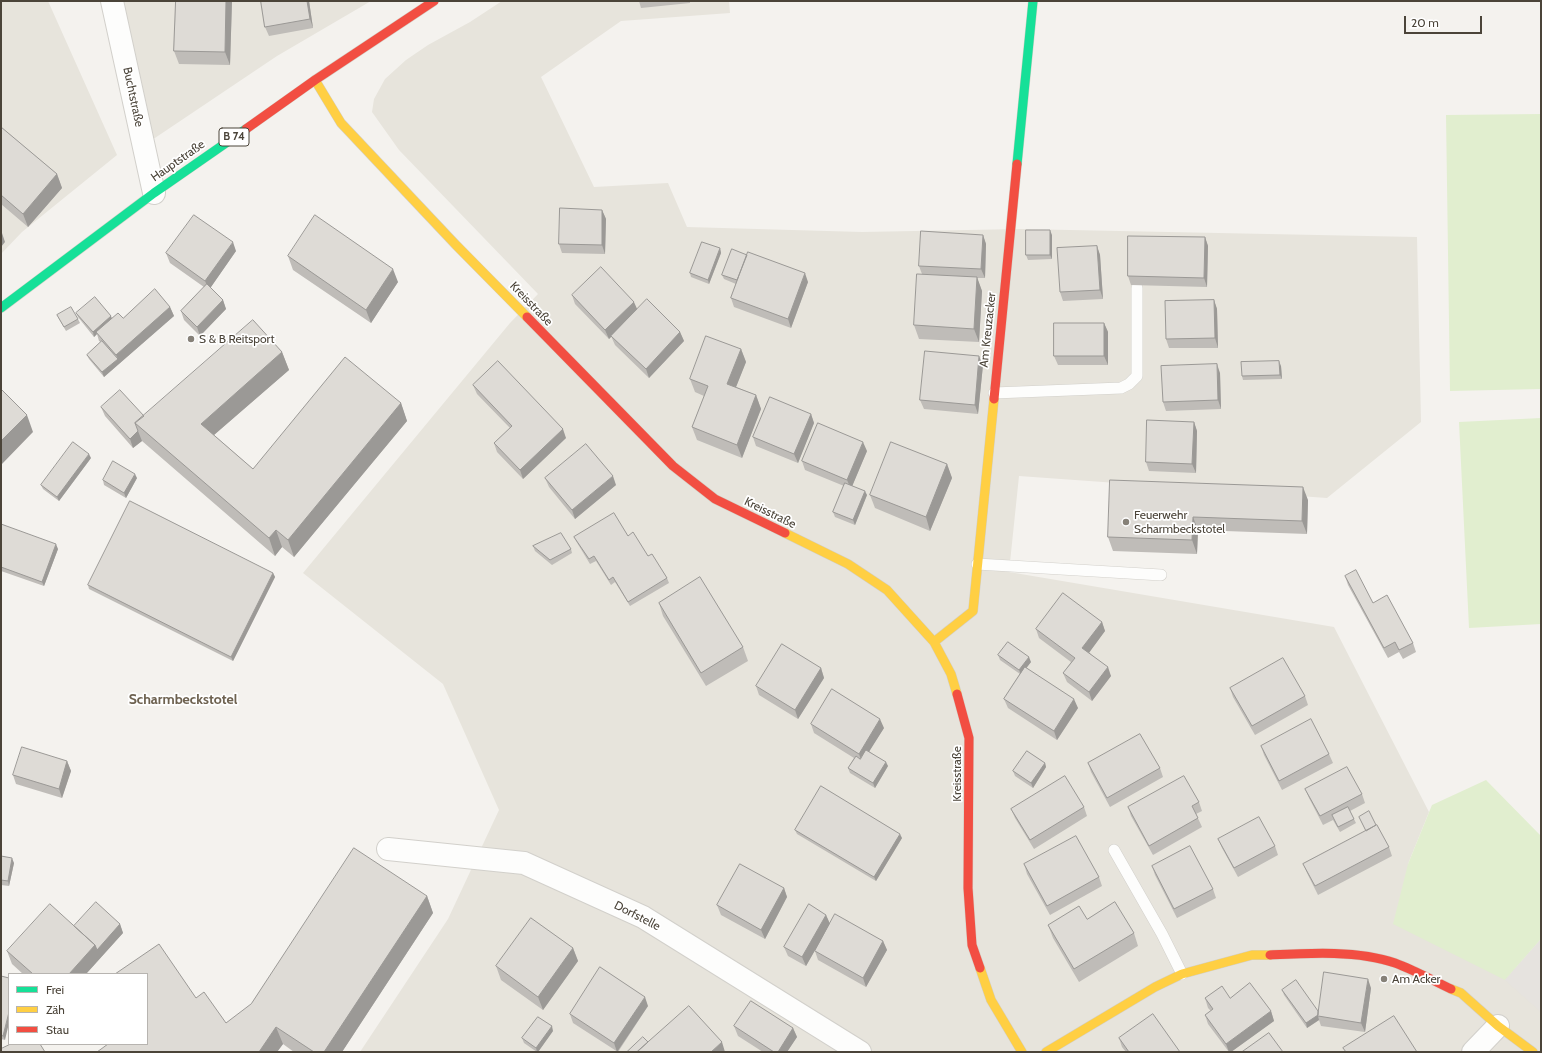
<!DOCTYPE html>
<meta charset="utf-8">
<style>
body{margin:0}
#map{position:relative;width:1542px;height:1053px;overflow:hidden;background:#f4f2ee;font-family:Cabin,sans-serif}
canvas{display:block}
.frame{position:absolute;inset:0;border:2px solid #4b4439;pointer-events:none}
.legend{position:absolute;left:8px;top:973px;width:140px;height:72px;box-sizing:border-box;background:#fff;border:1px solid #b7b4b0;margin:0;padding:5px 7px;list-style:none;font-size:12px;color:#4b4439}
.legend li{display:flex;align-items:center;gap:8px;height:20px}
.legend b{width:20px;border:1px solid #b7b4b0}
.scale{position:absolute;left:1404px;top:16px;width:78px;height:18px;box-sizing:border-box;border:2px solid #4b4439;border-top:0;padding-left:5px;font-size:12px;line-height:14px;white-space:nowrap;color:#4b4439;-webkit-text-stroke:3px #fff;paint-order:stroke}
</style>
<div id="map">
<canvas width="1542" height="1053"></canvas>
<div class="frame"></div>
<ul class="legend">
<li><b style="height:5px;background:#16e098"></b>Frei</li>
<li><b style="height:5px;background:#ffcf43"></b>Zäh</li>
<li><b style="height:5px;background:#f24e42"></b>Stau</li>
</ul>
<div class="scale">20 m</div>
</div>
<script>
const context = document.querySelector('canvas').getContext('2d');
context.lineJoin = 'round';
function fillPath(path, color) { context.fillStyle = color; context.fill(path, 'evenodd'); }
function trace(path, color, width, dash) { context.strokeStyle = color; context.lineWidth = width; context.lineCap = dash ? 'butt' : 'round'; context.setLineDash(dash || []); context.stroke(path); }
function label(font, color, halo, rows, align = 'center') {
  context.font = font + ' Cabin,sans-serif'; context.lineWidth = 3.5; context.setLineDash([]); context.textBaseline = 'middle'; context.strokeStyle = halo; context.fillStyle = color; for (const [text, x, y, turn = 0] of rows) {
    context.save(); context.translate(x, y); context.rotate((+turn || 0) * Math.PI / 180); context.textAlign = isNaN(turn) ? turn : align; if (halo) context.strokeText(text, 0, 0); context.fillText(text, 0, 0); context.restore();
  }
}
fillPath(new Path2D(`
 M1 1H48L117 155 22 232 1 254Z
 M112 1H371L277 56 143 146Z
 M502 1H729L730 13 621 21 541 77 594 187 668 183 687 227 862 232 1020 229 1417 237 1421 422 1327 498 1019 476 1009 572 1334 627 1429 812 1408 864 1505 979 1541 939V1052H360L448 919 499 810 443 684 303 573 510 323 538 294 399 150 372 112 374 99 385 79 406 60 428 45 470 22Z`), '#e7e4dc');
fillPath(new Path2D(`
 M1541 114V389L1450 391 1446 115Z
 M1541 418V624L1469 628 1459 422Z
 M1486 780 1541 836V939L1505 980 1393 924 1408 864 1432 805Z`), '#e1eecf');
fillPath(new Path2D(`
 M1541 939V1012L1505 980Z`), '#e6e3df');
const lane = new Path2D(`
 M994 393 1121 388 1129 384 1137 376V288
 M977 564 1161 575
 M1114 850 1162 934 1182 974`);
const street = new Path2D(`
 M112 1 154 193
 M388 849 524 863 643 917 860 1052
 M1473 1052 1498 1026`);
const fast = new Path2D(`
 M1017 164 1033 1
 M1 308 154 193 246 129`);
const slow = new Path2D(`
 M315 80 341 123 456 245 527 317
 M785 533 848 564 887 590 934 642 951 674 957 694
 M934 642 973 611 994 399
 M980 968 991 1000 1022 1052
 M1451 989 1461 993 1498 1026 1533 1052
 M1046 1052 1155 987 1182 974 1252 955H1270`);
const jam = new Path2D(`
 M246 129 315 80 434 1
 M527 317 673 466 715 499 785 533
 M994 399 1017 164
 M957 694 969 738 968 888 972 945 980 968
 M1270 955C1308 953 1358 950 1395 963 1414 970 1432 980 1451 989`);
trace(lane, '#d2d0cb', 12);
trace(street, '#d2d0cb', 24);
trace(fast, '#d3cfc5', 10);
trace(slow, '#d3cfc5', 10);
trace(jam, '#d3cfc5', 10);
trace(lane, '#fdfdfc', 11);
trace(street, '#fdfdfc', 22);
trace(fast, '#16e098', 9);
trace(slow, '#ffcf43', 9);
trace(jam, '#f24e42', 9);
fillPath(new Path2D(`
 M176 1H232L230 65 179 64 174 51Z
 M261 1H309L313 28 269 36 265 27Z
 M639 1H690V3L641 8Z
 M1 127 57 174 62 188 28 227 1 204Z
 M602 210 606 219 605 254 562 253 559 244Z
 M983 235 986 244 985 278H977L982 291 979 342 919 339 914 325 922 274 919 266Z
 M1052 235V259L1028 260 1026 255Z
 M1205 237 1208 246 1207 287 1131 285 1128 276Z
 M1097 246 1100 255 1103 299 1063 301 1060 292Z
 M720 248 721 253 709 284 691 277 690 273Z
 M236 251 210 288 223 300 226 309 200 336 184 320 181 311 204 287 170 263 166 253Z
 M288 256 398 282 371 323 293 270Z
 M722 275 808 282 791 328 734 307 731 298 736 284 724 279Z
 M572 295 637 309 680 332 684 341 649 378 615 345 611 336 609 339 575 304Z
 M1214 300 1217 309 1218 348H1169L1166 339Z
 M170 307 174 316 104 377 89 359 87 355 101 342 99 341 97 334 94 337 78 317 76 313 112 318H123Z
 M57 315 78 319 80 323 66 331 59 319Z
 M1104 323 1108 332V365H1058L1054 356Z
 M741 349 746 362 736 387 756 395 761 409 742 458 697 440 692 427 704 396 695 392 690 379Z
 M282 352 289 370 214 435 253 469 401 403 407 421 294 557 282 547 275 556 142 441 133 448 105 416 101 407 144 416Z
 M983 365 978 414 924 409 920 400Z
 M1281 366 1282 379 1243 380 1242 376Z
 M1220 373 1221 409 1166 411 1163 402Z
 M473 385 566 438 523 479 497 452 494 443 510 428 477 394Z
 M811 414 814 423 798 463 756 446 753 437Z
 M1194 422 1197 431 1196 473 1149 471 1146 462Z
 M867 451 852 486 867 495 855 525 835 517 833 512 844 486 805 470 802 461Z
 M91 458 59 501 43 489 41 485Z
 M947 464 952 478 930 531 875 508 870 495Z
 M137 478 126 498 104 485 103 480Z
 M545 478 616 485 575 519 549 487Z
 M1110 480 1308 500 1307 534 1198 530 1197 554 1113 551 1108 537Z
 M1 524 58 549 44 586 1 571Z
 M628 536 648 556 667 578 669 583 630 606 615 582 611 585 596 561 590 564 576 541 574 537Z
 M533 546 571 549 572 553 552 565 535 551Z
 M273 573 275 577 233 661 89 589 88 585Z
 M1345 576 1373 603 1413 643 1416 652 1403 659 1399 652 1388 658 1348 585Z
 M659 603 743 647 748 661 706 686 663 616Z
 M1102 622 1105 631 1089 652 1111 676 1092 701 1067 682 1063 673 1071 662 1039 638 1036 629Z
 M998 655 1031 662 1026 668 1078 708 1057 740 1008 708 1004 699 1020 674 1000 660Z
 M821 668 824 678 798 719 759 695 756 686Z
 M1230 688 1305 696 1308 705 1255 735 1233 697Z
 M811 724 884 728 869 751 888 766 875 788 850 773 848 768 854 758 814 733Z
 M1261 746 1329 754 1333 763 1282 790 1264 755Z
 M67 761 71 771 62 798 16 784 13 775Z
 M1045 763 1046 767 1033 788 1015 776 1013 771Z
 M1088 763 1160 768 1163 777 1110 807 1091 772Z
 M1305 789 1362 794 1365 803 1350 811 1356 823 1340 832 1333 820 1323 825 1309 798Z
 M1199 802 1202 811 1196 814 1202 827 1153 855 1131 816 1128 807Z
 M1084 807 1087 816 1034 849 1015 818 1011 809Z
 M1359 817 1389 847 1392 856 1318 895 1307 873 1303 864 1366 831Z
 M795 830 902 838 876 881 797 834Z
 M1218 839 1275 846 1278 855 1238 877 1222 848Z
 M1 856 14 863 9 886 1 885Z
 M1024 864 1099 877 1102 886 1050 915 1027 874Z
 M1152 866 1213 889 1216 898 1177 918 1155 875Z
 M784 888 787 897 765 939 721 915 717 905Z
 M427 896 433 913 342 1052H294L283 1044 277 1052H97L196 998 226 1023Z
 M826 915 830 924 806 966 788 956 784 947Z
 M1087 919 1134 933 1138 946 1079 982 1053 938 1048 925Z
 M120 924 123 933 86 974H23L12 964 7 951 74 926Z
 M883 941 887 950 866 987 818 960 815 951Z
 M573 948 578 961 543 1010 501 980 496 966Z
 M1 976 5 1040 1 1039Z
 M1371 988 1365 1032 1321 1026 1319 1020 1307 1028 1284 995 1282 990 1318 1011Z
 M1205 998H1230L1271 1011 1274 1021 1231 1052H1229L1208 1024 1205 1015 1211 1011 1208 1008Z
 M648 1006 618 1052 573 1023 570 1014Z
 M734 1026 793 1028 797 1037 787 1052H763L738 1036Z
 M553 1031 538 1052H537L524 1043 522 1038Z
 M1119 1038 1180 1052H1126L1122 1047Z`), '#bfbcb8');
fillPath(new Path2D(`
 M226 1H232L230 65 225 52Z
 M307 1H309L313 28 310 19Z
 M57 174 62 188 28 227 23 214Z
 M602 210 606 219 605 254 602 245Z
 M1050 230 1052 235V259L1050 255Z
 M2 233 5 242 1 247V234Z
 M983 235 986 244 985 278 981 269Z
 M1205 237 1208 246 1207 287 1204 278Z
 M233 242 236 251 209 290 205 281Z
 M1097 246 1100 255 1103 299 1100 290Z
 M720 248 721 253 709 284 708 280Z
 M393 269 398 282 371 323 366 310Z
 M805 273 808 282 791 328 788 319Z
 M977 277 982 291 979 342 974 329Z
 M223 300 226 309 200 336 197 327Z
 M1214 300 1217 309 1218 348 1215 338Z
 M634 302 638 311 609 339 605 330Z
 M170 307 174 316 104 377 102 372 118 359 116 355Z
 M111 316 113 321 96 332 97 334 94 337 93 332Z
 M1104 323 1108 332V365L1104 356Z
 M680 332 684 341 649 378 646 369Z
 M741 349 746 362 732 397 727 384Z
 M282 352 289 370 207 441 201 424Z
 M979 356 983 365 978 414 975 405Z
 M1279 361 1281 366 1282 379 1280 375Z
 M1217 364 1220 373 1221 409 1218 400Z
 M756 395 761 409 742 458 737 445Z
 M401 403 407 421 294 557 288 540Z
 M811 414 814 423 798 463 794 454Z
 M27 415 33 432 1 465V441Z
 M1194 422 1197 431 1196 473 1192 464Z
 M563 429 566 438 523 479 520 470Z
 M138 431 142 441 133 448 130 439Z
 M863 442 867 451 851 489 847 480Z
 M89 454 91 458 59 501 57 497Z
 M947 464 952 478 930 531 926 517Z
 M135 474 137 478 126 498 124 493Z
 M613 476 616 485 575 519 572 510Z
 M1303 487 1308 500 1307 534 1302 521Z
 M865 491 867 495 855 525 853 520Z
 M1193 517 1198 530 1197 554 1192 540Z
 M276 530 282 547 275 556 269 538Z
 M56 544 58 549 44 586 42 582Z
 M273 573 275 577 233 661 231 657Z
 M1102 622 1105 631 1086 657 1082 648Z
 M1029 657 1031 662 1021 675 1019 670Z
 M1108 667 1111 676 1092 701 1089 692Z
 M821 668 824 678 798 719 795 710Z
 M1074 699 1078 708 1057 740 1054 731Z
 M880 719 884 728 862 763 859 754Z
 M67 761 71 771 62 798 59 789Z
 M886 762 888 766 875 788 873 783Z
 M1045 763 1046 767 1033 788 1031 783Z
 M900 834 902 838 876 881 874 877Z
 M12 858 14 863 9 886 8 881Z
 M784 888 787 897 765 939 761 930Z
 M427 896 433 913 342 1052H324Z
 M826 915 830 924 806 966 802 957Z
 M120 924 123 933 86 974H69L95 945Z
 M883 941 887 950 866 987 863 978Z
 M573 948 578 961 543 1010 538 997Z
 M1368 979 1371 988 1365 1032 1361 1023Z
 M645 997 648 1006 617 1052 614 1043Z
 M1271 1011 1274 1021 1231 1052H1229L1226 1044Z
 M9 1012V1023L5 1040 3 1036Z
 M1320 1013 1318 1016 1319 1020 1307 1028 1306 1023Z
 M552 1026 553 1031 538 1052H537L536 1048Z
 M276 1027 283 1044 277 1052H259Z
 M793 1028 797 1037 787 1052H778Z
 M722 1042 725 1052H711Z`), '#9b9996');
const building = new Path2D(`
 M176 1H226L225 52 174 51Z
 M261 1H307L310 19 265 27Z
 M1 127 57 174 23 214 1 195Z
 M560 208 602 210V245L559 244Z
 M194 215 233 242 205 281 166 253Z
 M315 215 393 269 366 310 288 256Z
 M1026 230H1050V255H1026Z
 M921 231 983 235 981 269 919 266Z
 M1128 236 1205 237 1204 278 1128 276Z
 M702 242 720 248 708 280 690 273Z
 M1097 246 1100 290 1060 292 1057 248Z
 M732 249 747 255 737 280 722 275Z
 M748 252 805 273 788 319 731 298Z
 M601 267 634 302 605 330 572 295Z
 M917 274 977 277 974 329 914 325Z
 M207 284 223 300 197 327 181 311Z
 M155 289 170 307 116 355 96 332 118 313 123 318Z
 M95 297 111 316 93 332 76 313Z
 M647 299 680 332 646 369 611 336Z
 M1214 300 1215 338 1166 339 1165 301Z
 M71 307 78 319 64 327 57 315Z
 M253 320 282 352 201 424 253 469 345 357 401 403 288 540 276 530 269 538 135 423Z
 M1054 323H1104V356H1054Z
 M706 336 741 349 727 384 756 395 737 445 692 427 708 386 690 379Z
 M102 341 118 359 102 372 87 355Z
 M925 351 979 356 975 405 920 400Z
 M498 361 563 429 520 470 494 443 512 426 473 385Z
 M1279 361 1280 375 1242 376 1241 362Z
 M1217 364 1218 400 1163 402 1161 366Z
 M1 389 27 415 1 441Z
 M120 390 144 416 135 423 138 431 130 439 101 407Z
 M770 397 811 414 794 454 753 437Z
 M1147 420 1194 422 1192 464 1146 462Z
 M818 423 863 442 847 480 802 461Z
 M73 442 89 454 57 497 41 485Z
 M891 442 947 464 926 517 870 495Z
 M586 444 613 476 572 510 545 478Z
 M113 461 135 474 124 493 103 480Z
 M1110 480 1303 487 1302 521 1193 517 1192 540 1108 537Z
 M845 483 865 491 853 520 833 512Z
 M130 501 273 573 231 657 88 585Z
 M614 513 628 536 633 532 648 556 652 554 667 578 628 602 613 577 609 580 594 556 589 559 574 537Z
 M1 524 56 544 42 582 1 567Z
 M561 533 571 549 550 560 533 546Z
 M1356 570 1373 603 1387 595 1413 643 1399 650 1395 642 1384 648 1345 576Z
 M700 577 743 647 701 673 659 603Z
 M1063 593 1102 622 1082 648 1108 667 1089 692 1063 673 1075 658 1036 629Z
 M1008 642 1029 657 1019 670 998 655Z
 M782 644 821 668 795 710 756 686Z
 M1283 658 1305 696 1252 726 1230 688Z
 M1025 667 1074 699 1054 731 1004 699Z
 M832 689 880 719 859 754 811 724Z
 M1311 719 1329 754 1279 781 1261 746Z
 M1140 734 1160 768 1107 798 1088 763Z
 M22 747 67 761 59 789 13 775Z
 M866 750 886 762 873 783 848 768 856 756 860 759Z
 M1027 751 1045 763 1031 783 1013 771Z
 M1347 767 1362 794 1320 816 1305 789Z
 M1065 776 1084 807 1030 840 1011 809Z
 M1184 776 1199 802 1192 806 1198 818 1149 846 1128 807Z
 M821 786 900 834 874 877 795 830Z
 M1348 807 1354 819 1338 827 1332 815Z
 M1369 811 1376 825 1366 831 1359 817Z
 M1259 817 1275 846 1234 868 1218 839Z
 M1377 825 1389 847 1315 886 1303 864Z
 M1076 836 1099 877 1047 906 1024 864Z
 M1190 846 1213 889 1174 909 1152 866Z
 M354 848 427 896 324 1052H314L276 1027 259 1052H97L108 1044H147V974H115L159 944 196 998 204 992 226 1023 251 1004Z
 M1 856 12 858 8 881 1 880Z
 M740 864 784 888 761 930 717 905Z
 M96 902 120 924 97 950 95 945 74 926Z
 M1115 902 1134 933 1074 969 1048 925 1079 906 1087 919Z
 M50 904 95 945 69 974H33L7 951Z
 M809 904 826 915 802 957 784 947Z
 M835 914 883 941 863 978 815 951Z
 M531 918 573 948 538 997 496 966Z
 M600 967 645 997 614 1043 570 1014Z
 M1324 972 1368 979 1361 1023 1318 1016Z
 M1 976 9 978V1012L3 1036 1 1035Z
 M1296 980 1318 1011V1015L1306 1023 1282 990Z
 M1250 983 1271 1011 1226 1044 1205 1015 1213 1009 1205 998 1222 986 1230 998Z
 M751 1001 793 1028 778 1052H774L734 1026Z
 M689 1006 722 1042 711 1052H637Z
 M1153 1014 1180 1052H1129L1119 1038Z
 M1394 1016 1417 1052H1346L1343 1048Z
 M538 1017 552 1026 536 1048 522 1038Z
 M1269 1033 1283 1052H1242Z
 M643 1037 648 1042 637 1052H627Z
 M11 1044H40L45 1052H1V1049Z`);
fillPath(building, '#dedbd6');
trace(building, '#9b9996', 1);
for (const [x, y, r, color] of [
 [191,339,4,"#868178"],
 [1126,522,4,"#868178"],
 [1384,979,4,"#868178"]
]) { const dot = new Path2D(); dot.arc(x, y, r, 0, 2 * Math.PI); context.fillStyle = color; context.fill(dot); trace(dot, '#fff', 1.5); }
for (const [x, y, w] of [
 [234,137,30]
]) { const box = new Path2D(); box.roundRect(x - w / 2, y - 9, w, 18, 3); context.fillStyle = '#fff'; context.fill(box); trace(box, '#4b4439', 1); }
label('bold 11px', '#4b4439', null, [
 ["B 74",234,137]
]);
label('12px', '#4b4439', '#fff', [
 ["Buchtstraße",133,97,78],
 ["Hauptstraße",178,161,-35],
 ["Kreisstraße",531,304,46],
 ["Am Kreuzacker",988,330,-84],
 ["Kreisstraße",770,513,26],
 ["Kreisstraße",957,774,-90],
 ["Dorfstelle",637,916,27]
]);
label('12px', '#4b4439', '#fff', [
 ["S & B Reitsport",199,339],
 ["Feuerwehr",1134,515],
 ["Scharmbeckstotel",1134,529],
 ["Am Acker",1392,979]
], 'left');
label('bold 14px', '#6e6250', '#fff', [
 ["Scharmbeckstotel",183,700]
]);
</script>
